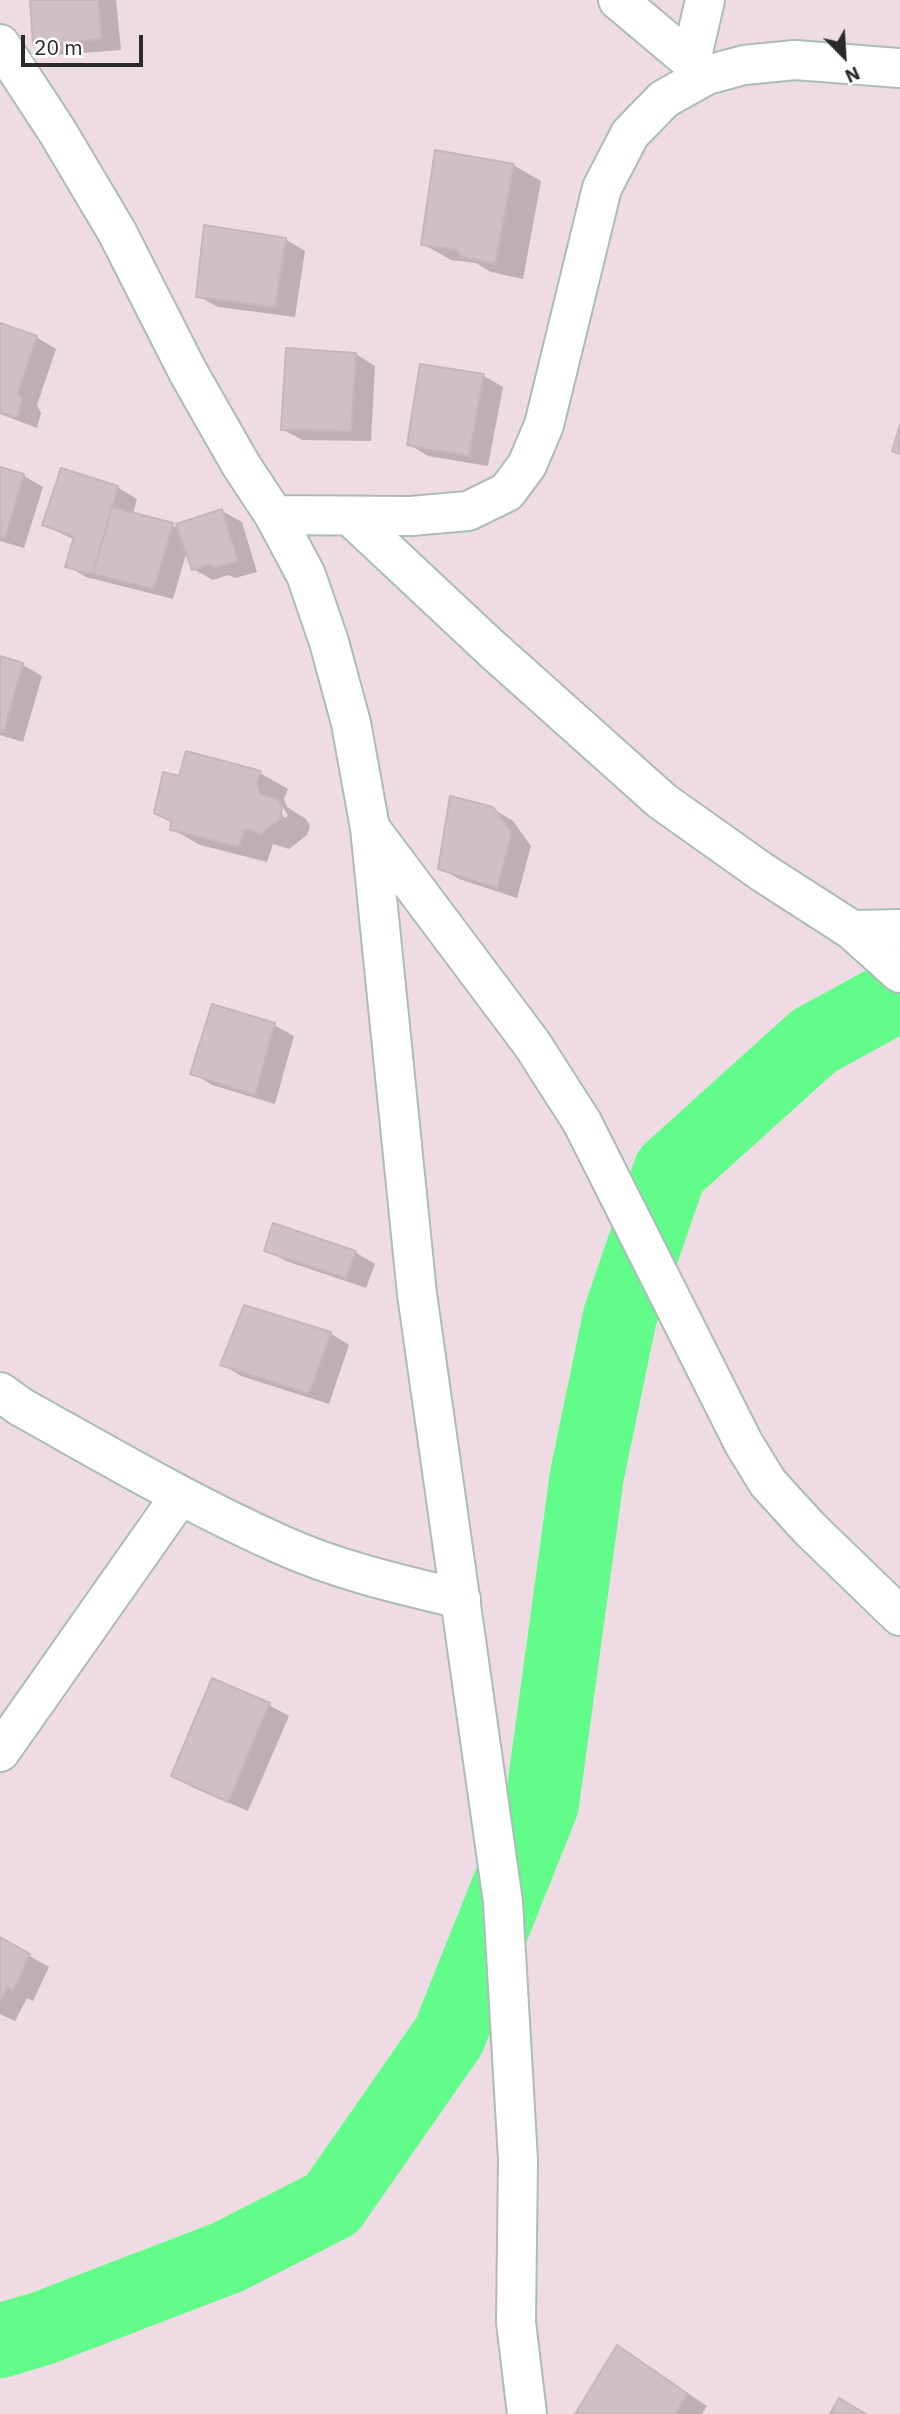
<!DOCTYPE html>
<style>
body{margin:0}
#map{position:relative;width:900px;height:2414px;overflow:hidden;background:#eedbe3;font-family:"IBM Plex Sans",sans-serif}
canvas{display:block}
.north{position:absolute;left:809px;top:21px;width:70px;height:70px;-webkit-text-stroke:5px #fff;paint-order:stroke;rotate:156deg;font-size:19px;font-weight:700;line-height:28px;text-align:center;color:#2a2a2a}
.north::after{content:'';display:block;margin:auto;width:24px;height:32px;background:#2a2a2a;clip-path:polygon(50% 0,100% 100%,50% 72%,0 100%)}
.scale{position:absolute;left:21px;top:35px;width:122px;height:32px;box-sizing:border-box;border:4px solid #2a2a2a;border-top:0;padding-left:9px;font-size:21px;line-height:24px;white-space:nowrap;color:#2a2a2a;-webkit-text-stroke:5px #fff;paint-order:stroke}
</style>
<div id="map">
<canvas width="900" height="2414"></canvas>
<div class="north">N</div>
<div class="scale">20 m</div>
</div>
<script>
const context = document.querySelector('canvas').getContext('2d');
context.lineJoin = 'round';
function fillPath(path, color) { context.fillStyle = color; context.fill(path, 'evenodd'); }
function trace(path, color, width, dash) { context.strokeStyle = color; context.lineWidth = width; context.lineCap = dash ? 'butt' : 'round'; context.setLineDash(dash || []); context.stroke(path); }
fillPath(new Path2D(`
 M32 0H116L121 50 55 55 35 44Z
 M513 165 541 181 523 279 491 272 476 263 451 260 423 244Z
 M285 239 305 251 295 317 218 307 198 296Z
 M0 324 36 337 56 349 37 405 41 413 37 428 0 414Z
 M356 354 375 366 371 441 302 440 282 429Z
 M422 366 484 376 503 387 488 466 428 456 408 444Z
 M0 468 24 476 43 487 24 548 0 541Z
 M117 487 137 499 133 514 172 525 180 530 222 511 242 522 257 572 235 578 228 575 213 580 193 569 187 551 173 599 86 577 67 566 75 540 44 525Z
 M0 658 23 665 42 676 23 742 0 735Z
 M260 773 288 789 284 799 287 807 306 819 310 826 307 835 289 849 273 844 267 862 200 845 172 829V822L156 813 180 778ZM278 805H282L288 816 284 818Z
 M493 809 513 821 531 846 517 898 459 879 440 868Z
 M274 1025 294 1036 275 1104 212 1085 193 1073Z
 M266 1250 355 1252 375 1264 366 1288 286 1261Z
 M330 1333 349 1345 329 1404 241 1376 222 1364Z
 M269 1705 289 1716 248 1811 192 1787 173 1776Z
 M0 1939 49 1967 33 2001 27 1998 15 2021 0 2014Z
 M618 2347 707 2406 702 2414H577Z`), '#0003');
trace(new Path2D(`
 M0 2341 43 2328 228 2257 332 2204 449 2036 542 1804 587 1475 620 1316 670 1171 814 1041 900 994`), '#62fc8a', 74);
const building = new Path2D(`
 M30 0H98L102 39 33 45Z
 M435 150 514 164 495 264 461 257 458 250 421 245Z
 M204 225 286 238 275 307 196 297Z
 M0 323 37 336 18 393 22 400 17 418 0 412Z
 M286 348 356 353 351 431 281 430Z
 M420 364 484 374 469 456 407 445Z
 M900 425V454L892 451Z
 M0 467 24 474 5 538 0 537Z
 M61 468 118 486 93 574 65 567 74 536 42 525Z
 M112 507 173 523 154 589 93 574Z
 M222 509 238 561 214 568 210 564 192 570 176 524Z
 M0 656 23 663 4 732 0 731Z
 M186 751 261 771 257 782 260 794 279 800 282 809 280 819 260 834 245 829 239 847 170 830 171 821 154 813 163 772 179 776Z
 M450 796 493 807 512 833 497 888 438 869Z
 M212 1004 275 1023 255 1095 190 1074Z
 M273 1223 356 1251 346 1278 264 1251Z
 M244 1305 331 1332 309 1394 220 1365Z
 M212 1678 270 1703 228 1802 171 1776Z
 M0 1937 30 1954 13 1991 7 1988 0 2001Z
 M617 2345 688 2394 675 2414H575Z
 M839 2398 866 2414H830Z`);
fillPath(building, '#cfc0c6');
trace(building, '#cab4bc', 2);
const minor = new Path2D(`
 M618 0 707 75
 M0 44 57 131 117 232 188 372 241 465 274 515 306 575 329 642 351 723 370 828 417 1294 503 1902 518 2160 516 2322 527 2414
 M691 61 705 0
 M274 515 411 516 468 511 507 492 527 465 544 425 602 188 630 134 664 99 707 75 744 65 795 60 900 68
 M350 516 492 649 662 801 762 872 852 930 900 973
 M370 828 532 1044 582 1122 744 1444 768 1483 810 1529 900 1616
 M852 930 900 929
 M0 1392 21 1407C107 1455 192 1505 282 1545 337 1570 402 1585 461 1599
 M0 1752 180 1496`);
trace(minor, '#abbcb9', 42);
trace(minor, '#fff', 38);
</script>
